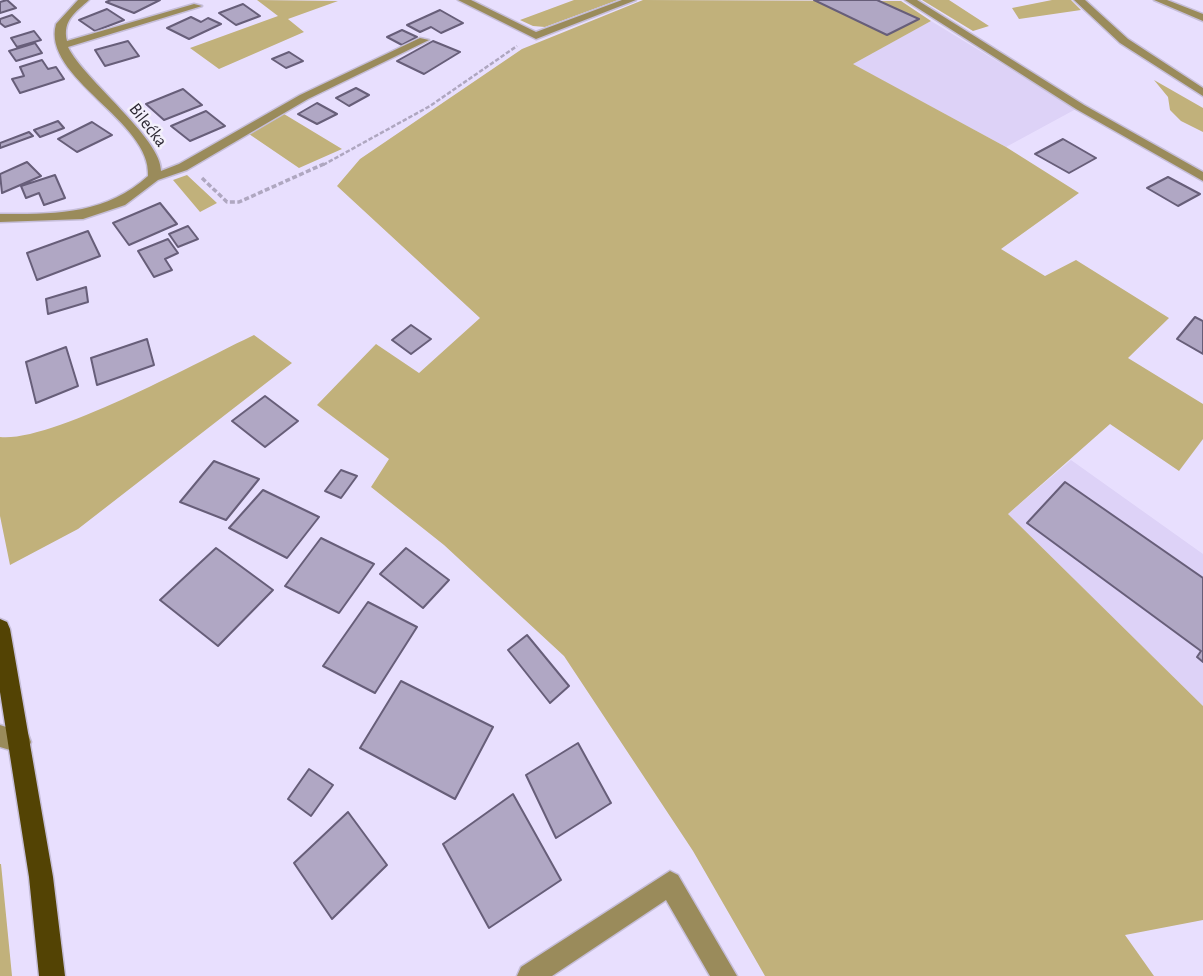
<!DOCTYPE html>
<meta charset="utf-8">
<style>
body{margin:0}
canvas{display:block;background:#e8dffe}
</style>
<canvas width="1203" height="976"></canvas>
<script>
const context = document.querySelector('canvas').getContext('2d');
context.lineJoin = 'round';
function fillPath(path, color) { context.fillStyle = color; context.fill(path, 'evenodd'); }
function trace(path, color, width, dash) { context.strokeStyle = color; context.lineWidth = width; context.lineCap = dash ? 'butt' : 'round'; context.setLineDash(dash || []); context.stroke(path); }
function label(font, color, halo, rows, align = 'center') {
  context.font = font + ' "Alegreya Sans",sans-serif'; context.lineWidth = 5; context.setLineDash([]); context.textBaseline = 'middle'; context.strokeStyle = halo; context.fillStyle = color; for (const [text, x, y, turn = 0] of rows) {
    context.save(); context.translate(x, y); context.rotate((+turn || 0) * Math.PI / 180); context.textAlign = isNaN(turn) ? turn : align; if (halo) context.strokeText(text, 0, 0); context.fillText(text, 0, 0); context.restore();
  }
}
fillPath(new Path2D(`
 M931 21 1076 109 1006 147 852 64Z
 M1071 460 1203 554V706L1008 514Z`), '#ddd2f7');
fillPath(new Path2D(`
 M257 0 338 1 288 19 304 32 219 69 190 48 278 16Z
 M574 0H618L545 27 533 26 520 20Z
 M643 0 901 1 931 21 853 64 1006 147 1079 193 1001 249 1045 276 1076 260 1169 318 1128 358 1203 404V439L1179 471 1110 424 1008 514 1203 706V920L1125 935 1154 976H765L693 851 564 656 444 545 371 487 389 459 317 405 376 344 419 373 480 318 337 186 360 159 522 49Z
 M922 0H949L989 26 973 31Z
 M1052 0H1071L1081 10 1019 19 1012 8Z
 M1154 80 1203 108V132L1181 121 1170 110 1168 97Z
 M284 114 342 149 299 168 249 134Z
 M187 175 217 203 200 212 173 180Z
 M254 335 292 363 78 529 10 565 0 516V437C51 443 201 360 254 335Z
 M0 864H1L12 976H0Z`), '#c1b17b');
const building = new Path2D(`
 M7 0 16 8 0 13V2Z
 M111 0H160L134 13 106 2Z
 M814 0H877L919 19 887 35Z
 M243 4 260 16 236 25 219 13Z
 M107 9 124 20 95 31 79 20Z
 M440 10 463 23 441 33 431 27 420 32 407 25Z
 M12 15 20 22 5 27 0 23V19Z
 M191 17 201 22 208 18 221 24 189 39 167 28Z
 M402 30 417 37 402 45 387 37Z
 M34 31 41 40 17 47 11 38Z
 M128 41 139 56 105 66 95 50Z
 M433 41 460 52 424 74 397 61Z
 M35 43 42 53 16 61 9 51Z
 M289 52 303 61 286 68 272 59Z
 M42 60 48 69 56 67 64 79 20 93 12 79 24 76 20 67Z
 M356 88 369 95 349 106 336 98Z
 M183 89 202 105 164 120 146 104Z
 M317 103 337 114 317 124 298 114Z
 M206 111 225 126 190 141 171 126Z
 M58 121 64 128 40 137 34 130Z
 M92 122 112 135 77 152 58 139Z
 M29 132 33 136 0 148V143Z
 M1063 139 1096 158 1069 173 1035 154Z
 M27 162 41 176 2 193 0 174Z
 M55 175 65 198 44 205 39 193 26 198 21 186Z
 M1168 177 1200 194 1178 206 1147 188Z
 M160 203 177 224 129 245 113 223Z
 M188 226 198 239 178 247 169 234Z
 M88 231 100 256 37 280 27 253Z
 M168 239 178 253 165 259 172 270 154 277 138 251Z
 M86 287 88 302 48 314 46 299Z
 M1195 317 1203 321V354L1177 339Z
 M411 325 431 339 411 354 392 340Z
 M147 339 154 365 97 385 91 358Z
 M66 347 78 386 36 403 26 362Z
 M265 396 298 421 265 447 232 421Z
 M214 461 259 479 226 520 180 502Z
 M341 470 357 476 341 498 325 491Z
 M1065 482 1203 578V662L1197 657 1201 651 1027 523Z
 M263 490 319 517 287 558 229 528Z
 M321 538 374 564 339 613 285 586Z
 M216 548 273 590 218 646 160 600Z
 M406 548 449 580 423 608 380 574Z
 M368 602 417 627 375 693 323 666Z
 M527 635 569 686 550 703 508 650Z
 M401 681 493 727 455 799 360 748Z
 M578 743 611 803 556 838 526 775Z
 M309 769 333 785 311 816 288 799Z
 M513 794 561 880 489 928 443 844Z
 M348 812 387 865 332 919 294 863Z`);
fillPath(building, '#b0a7c4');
trace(building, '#675e79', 2);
const minor = new Path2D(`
 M78 0H89C76 12 62 20 67 41L194 4 202 6 68 47C84 80 162 139 161 171L179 164 300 95 420 38 429 40 308 99 187 170 158 180 125 205 83 219 0 222V214C55 214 105 215 148 176 152 121 41 78 56 24Z
 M458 0H471L536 32 622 0H636L536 39Z
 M905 0H917L1084 105 1203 172V181L1076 109Z
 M1074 0H1085L1128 39 1203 88V96L1120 43Z
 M1154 0H1167L1203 14V21Z
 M0 725 28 734 31 742 28 750 20 753 0 747Z
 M670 871 678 875 737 976H710L666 900 552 976H517L521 967Z`);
const major = new Path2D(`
 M0 619 7 622 10 629 53 877 65 976H39L29 877 0 692Z`);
trace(minor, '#c6bed9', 3);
trace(major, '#c6bed9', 3);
trace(new Path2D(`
 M323 165 430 106 517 46`), '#afa7c0', 2.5, [4.5, 2]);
trace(new Path2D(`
 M202 178 227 202H239L326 163`), '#afa7c0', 3.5, [5, 2.5]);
fillPath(minor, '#9a8b5b');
fillPath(major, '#534304');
label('18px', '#2c2833', '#f3f0fc', [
 ["Bilećka",148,125,52]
]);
</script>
